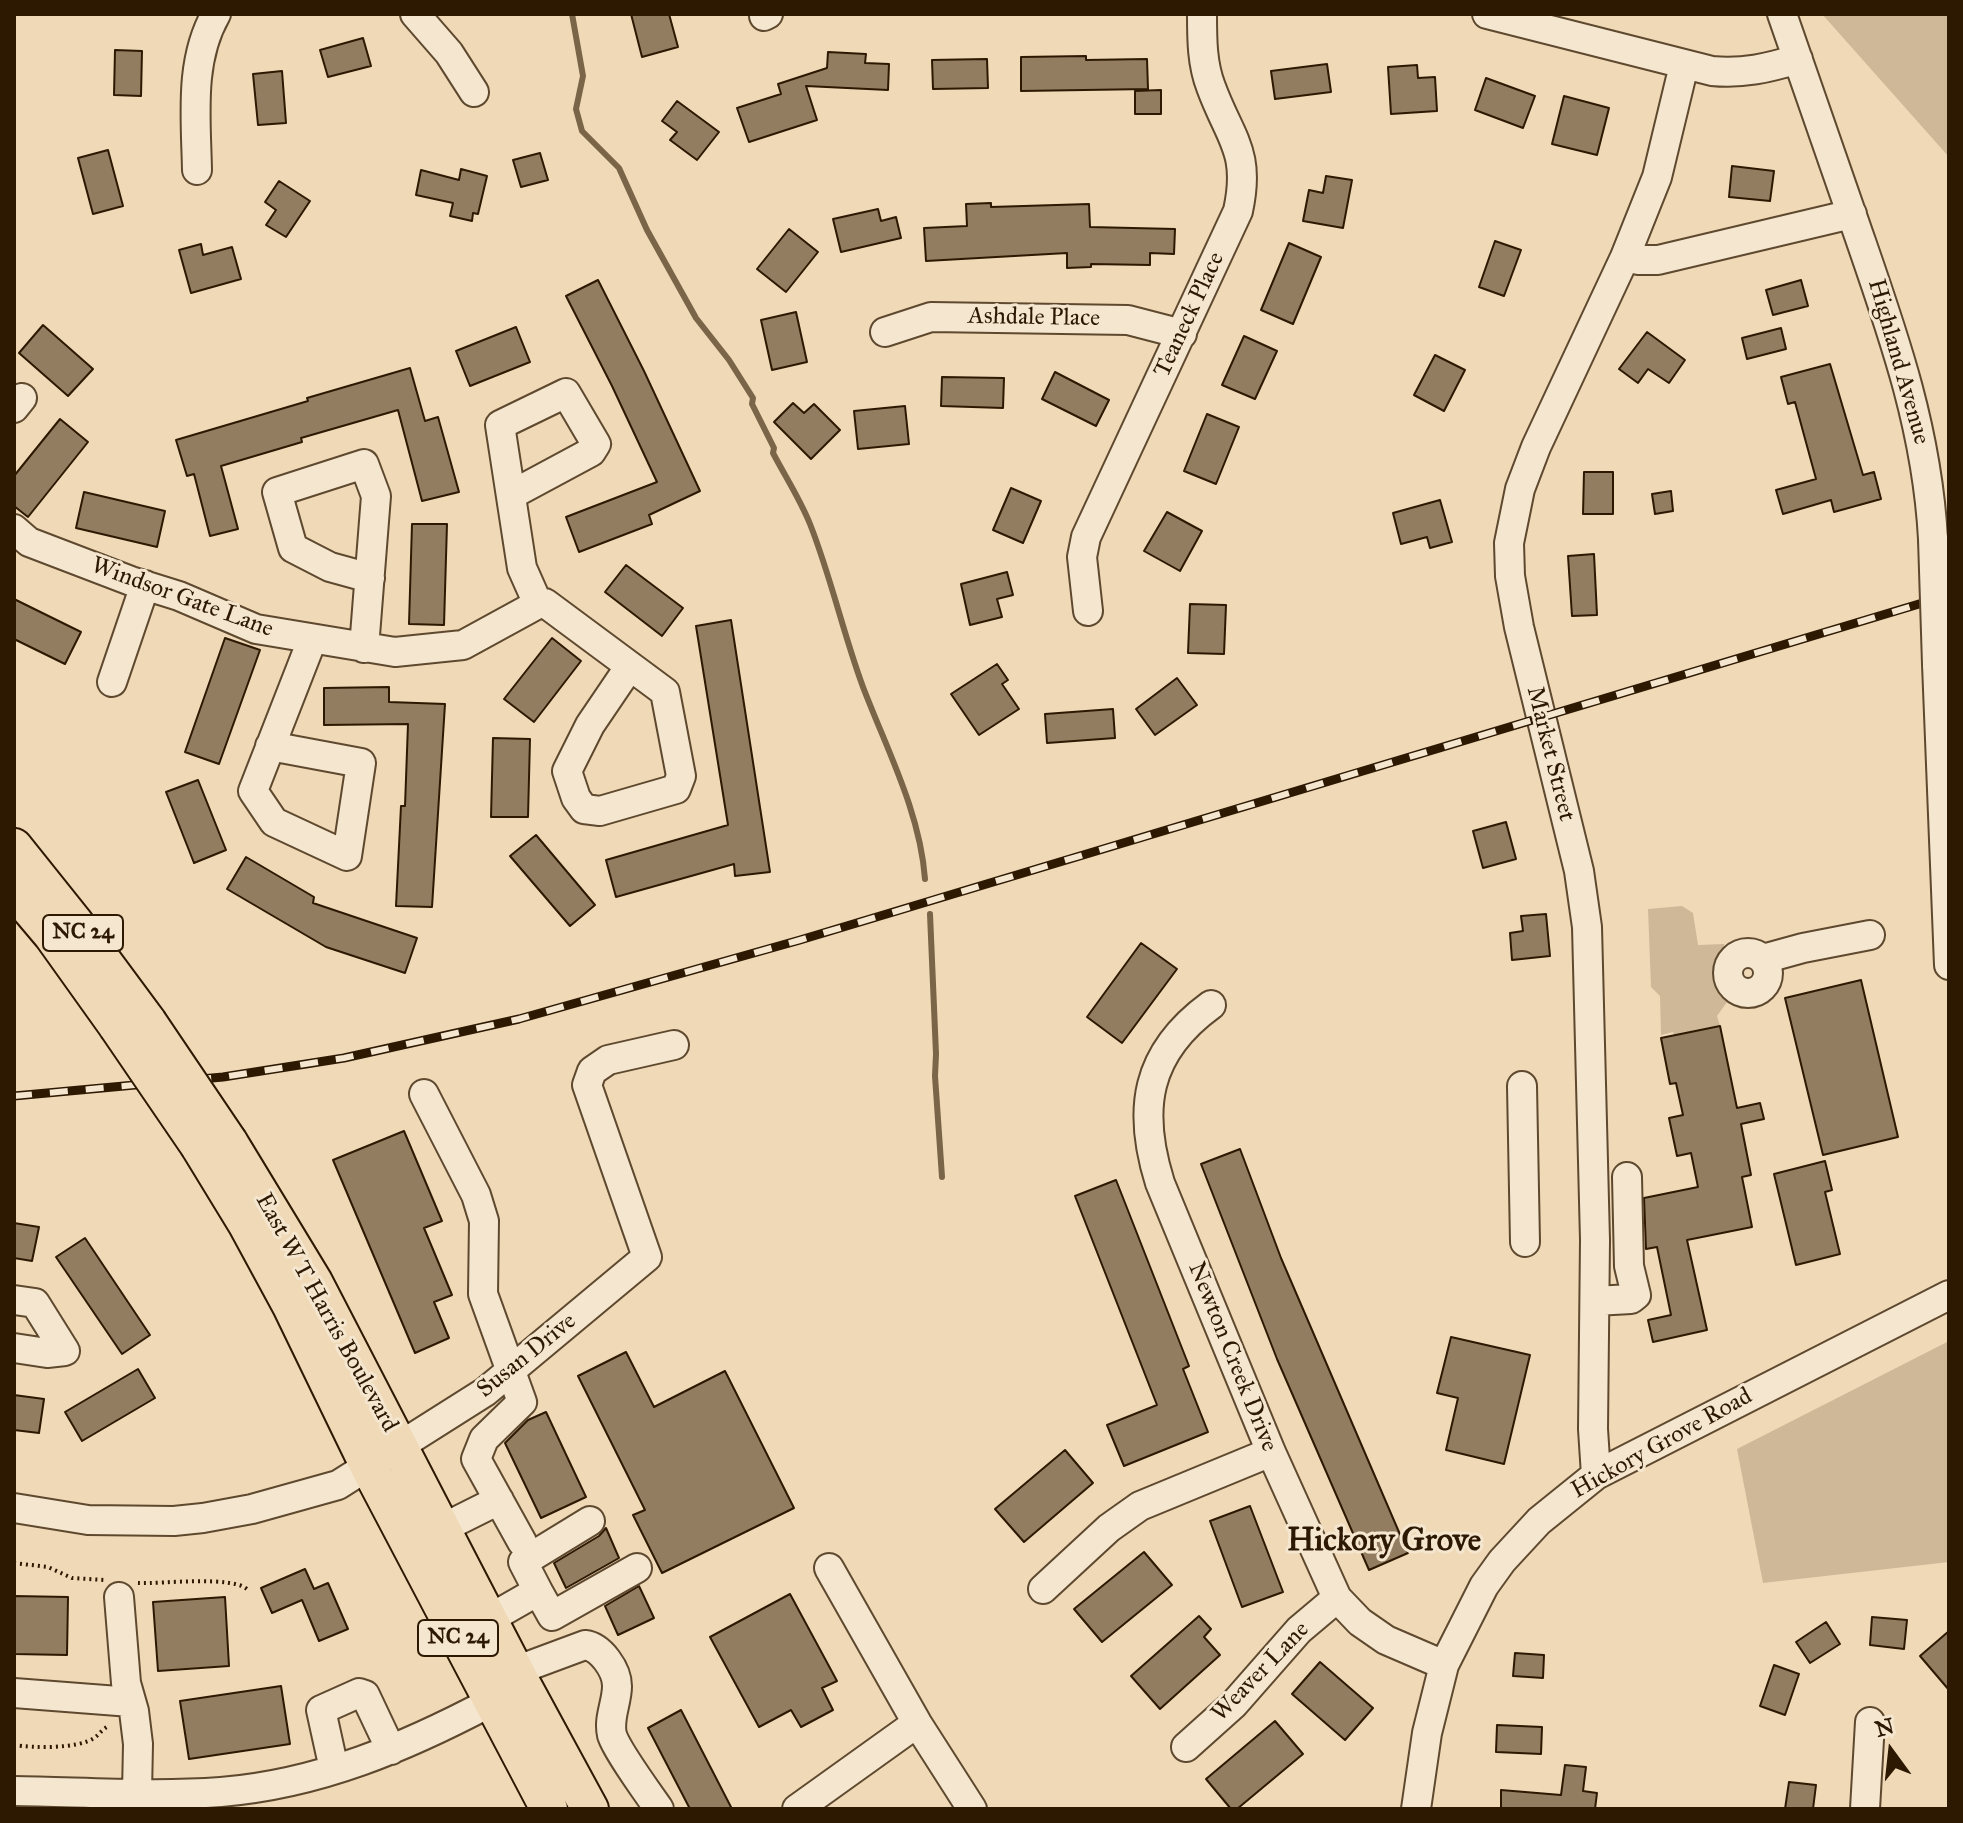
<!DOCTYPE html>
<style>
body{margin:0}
#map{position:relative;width:1963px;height:1823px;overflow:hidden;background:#efd9b7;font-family:"IM FELL Great Primer",serif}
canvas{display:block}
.frame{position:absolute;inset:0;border:16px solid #2d1902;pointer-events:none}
.north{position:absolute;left:1851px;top:1711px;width:80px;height:80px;-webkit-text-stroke:6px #f5e6d0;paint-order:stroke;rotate:345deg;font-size:22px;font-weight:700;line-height:32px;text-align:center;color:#2d1902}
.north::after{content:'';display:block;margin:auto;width:28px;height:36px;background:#2d1902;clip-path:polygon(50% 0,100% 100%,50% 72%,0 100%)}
</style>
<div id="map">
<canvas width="1963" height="1823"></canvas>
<div class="frame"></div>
<div class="north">N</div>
</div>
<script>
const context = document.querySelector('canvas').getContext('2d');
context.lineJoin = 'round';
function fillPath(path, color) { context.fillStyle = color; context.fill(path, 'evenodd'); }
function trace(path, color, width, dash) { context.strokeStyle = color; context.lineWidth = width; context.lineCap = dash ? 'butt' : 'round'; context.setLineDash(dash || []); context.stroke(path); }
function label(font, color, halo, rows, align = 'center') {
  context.font = font + ' "IM FELL Great Primer",serif'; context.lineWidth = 6; context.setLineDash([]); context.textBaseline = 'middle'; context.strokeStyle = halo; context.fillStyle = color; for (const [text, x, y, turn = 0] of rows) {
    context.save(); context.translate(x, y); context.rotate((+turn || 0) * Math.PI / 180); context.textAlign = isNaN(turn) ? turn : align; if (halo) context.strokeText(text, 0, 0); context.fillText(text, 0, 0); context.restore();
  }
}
fillPath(new Path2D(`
 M1822 14H1949V157Z
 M1682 906 1693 913 1698 945 1724 944V949C1711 967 1708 987 1727 1002L1717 1016 1720 1026 1674 1035 1673 1032 1661 1035 1660 996 1651 987 1648 909Z
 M1949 1341V1562L1763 1583 1737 1449Z`), '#ceb898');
trace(new Path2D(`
 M572 14 583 76 576 109 582 131 619 168 647 230 696 318 729 360 753 398 752 404 774 448 773 453C785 476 800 499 810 524 831 577 843 633 863 687 887 750 920 812 925 879
 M930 914 936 1054 935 1076 942 1177`), '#7a6549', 6);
const building = new Path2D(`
 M631 14H669L678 47 642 57Z
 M363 38 371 66 328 77 320 50Z
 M115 50 142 51 141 96 114 95Z
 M828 52 866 54 865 63 889 64 888 90 806 86 817 120 749 142 737 108 781 94 778 84 827 68Z
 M1086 56V60L1147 59 1148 89 1021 91V57Z
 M987 59 988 88 933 89 932 60Z
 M1327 64 1331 92 1275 99 1271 71Z
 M1417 65 1418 78 1435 77 1437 111 1391 114 1388 67Z
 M282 71 286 123 258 125 253 74Z
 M1486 78 1535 96 1523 128 1475 110Z
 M1161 90V114H1135V91Z
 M1564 96 1609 108 1597 155 1552 144Z
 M677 101 719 132 697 160 670 140 677 132 662 121Z
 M108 150 123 206 93 214 78 158Z
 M540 153 548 180 521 187 513 160Z
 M1732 166 1774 171 1770 201 1729 197Z
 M461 169 487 176 478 214 473 213 472 221 450 216 453 203 416 195 421 170 459 180Z
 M1326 176 1352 180 1343 228 1303 221 1309 190 1323 193Z
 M279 181 310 201 286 237 266 225 276 210 265 202Z
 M991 203V207L1089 204 1090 227 1175 229 1174 254 1150 253V265L1091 264V267L1067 268V253L926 261 924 228 967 226 966 204Z
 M878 209 881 221 896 217 901 238 841 252 833 219Z
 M789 229 818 252 786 292 757 269Z
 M1495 241 1521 250 1504 296 1479 287Z
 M1289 243 1321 257 1293 324 1261 310Z
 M201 244 203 255 232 247 241 279 191 293 179 250Z
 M598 280 644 371 700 491 649 515 652 524 579 552 566 517 657 482 612 386 566 296Z
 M1801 280 1808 306 1773 315 1766 290Z
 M796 312 807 362 772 370 761 320Z
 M43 325 93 369 68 396 19 353Z
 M516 327 530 362 470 386 456 351Z
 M1781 328 1786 349 1747 359 1742 338Z
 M1647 332 1685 360 1669 383 1648 369 1638 383 1619 369Z
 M1244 336 1277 351 1255 399 1222 385Z
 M1435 355 1465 370 1444 411 1414 395Z
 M1830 364 1863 475 1874 472 1881 499 1834 512 1831 500 1783 514 1776 490 1816 479 1795 402 1788 404 1781 377Z
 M410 368 425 421 438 417 459 492 422 501 398 410 301 438 302 442 221 466 238 529 210 536 194 474 187 476 176 440 308 401 307 398Z
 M1055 372 1109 400 1096 426 1042 399Z
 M942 377 1004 378 1003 408 941 406Z
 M793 403 804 413 814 404 840 430 811 459 774 422Z
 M905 406 909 444 858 449 854 411Z
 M1207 414 1239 427 1216 484 1184 471Z
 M60 419 88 442 28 517 14 506V476Z
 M1584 472H1613V514H1583Z
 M1011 488 1041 501 1023 543 993 530Z
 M1671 491 1673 511 1655 514 1652 494Z
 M84 492 165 511 157 547 76 528Z
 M1440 500 1452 542 1430 548 1427 537 1401 544 1393 513Z
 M1167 512 1202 531 1180 571 1144 551Z
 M412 524H447L444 625 409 624Z
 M1594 554 1597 615 1572 616 1568 556Z
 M626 565 683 608 662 636 605 592Z
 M1007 572 1013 595 997 599 1002 617 970 625 961 584Z
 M14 599 81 632 65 664 14 639Z
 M1190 604 1226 605 1224 654 1188 653Z
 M731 620 770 872 735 876 734 864 616 897 606 860 728 825 696 626Z
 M225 638 260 650 219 764 185 752Z
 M552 638 581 661 534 722 504 699Z
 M997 664 1008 680 1002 684 1019 709 979 735 951 694Z
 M1177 678 1197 705 1155 735 1136 709Z
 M389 687V702L445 704 432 907 396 906 401 806H405L408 724 324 725V688Z
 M1113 709 1115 738 1047 743 1045 714Z
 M493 738 530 739 528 817H491Z
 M198 780 226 850 194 863 166 792Z
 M1506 822 1516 859 1483 868 1473 831Z
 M536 835 595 905 570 926 510 856Z
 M246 857 314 897 313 903 417 938 405 973 326 947 227 889Z
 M1546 914 1550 956 1512 960 1510 933 1523 931 1521 916Z
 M1141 943 1177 969 1122 1043 1087 1017Z
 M1861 980 1898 1137 1823 1155 1785 998Z
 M1720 1026 1737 1108 1760 1103 1764 1119 1741 1124 1751 1175 1742 1177 1752 1227 1687 1240 1707 1330 1653 1342 1648 1320 1671 1315 1657 1247 1646 1249 1644 1198 1698 1187 1691 1153 1677 1156 1669 1118 1683 1115 1676 1083 1670 1084 1661 1038Z
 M404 1131 442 1221 424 1228 452 1295 434 1302 449 1338 415 1353 333 1160Z
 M1240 1149 1281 1258 1408 1553 1369 1570 1277 1359 1201 1164Z
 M1825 1161 1832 1190 1825 1192 1840 1254 1796 1265 1774 1174Z
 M1116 1180 1189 1366 1183 1369 1208 1432 1124 1466 1107 1425 1157 1405 1075 1196Z
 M14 1223 39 1227 32 1261 14 1258Z
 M85 1238 150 1335 122 1354 56 1257Z
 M1451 1337 1530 1355 1504 1464 1446 1450 1458 1398 1437 1393Z
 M626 1352 654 1407 725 1371 794 1508 662 1573 633 1515 645 1510 578 1376Z
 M138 1369 155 1398 82 1441 65 1412Z
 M14 1395 44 1399 39 1433 14 1430Z
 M546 1412 586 1497 541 1518 505 1443 528 1420Z
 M1065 1450 1093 1483 1024 1542 995 1509Z
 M1250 1506 1283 1592 1242 1607 1210 1521Z
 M606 1528 619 1558 566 1588 554 1563 599 1536Z
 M1144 1552 1172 1585 1102 1642 1074 1609Z
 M305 1569 314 1589 328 1583 348 1629 319 1641 302 1600 272 1613 261 1588Z
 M639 1586 654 1618 618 1635 605 1606Z
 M790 1594 837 1681 822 1688 833 1710 801 1727 791 1710 759 1727 710 1637Z
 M14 1596 68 1597 67 1655 14 1654Z
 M225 1597 229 1666 158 1671 153 1602Z
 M1199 1616 1211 1629 1204 1637 1220 1655 1160 1709 1131 1676Z
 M1872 1617 1907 1620 1904 1649 1870 1645Z
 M1826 1622 1840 1644 1810 1663 1796 1642Z
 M1949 1631V1690L1920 1656Z
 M1515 1653 1544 1655 1543 1678 1513 1676Z
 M1320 1662 1373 1708 1345 1740 1292 1694Z
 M1774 1665 1799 1674 1785 1715 1760 1706Z
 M281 1686 290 1744 189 1759 180 1701Z
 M681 1710 732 1809H690L648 1728Z
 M1275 1721 1303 1754 1237 1809H1231L1206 1779Z
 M1497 1725 1542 1727 1541 1754 1496 1752Z
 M1565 1765 1586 1767 1583 1791 1597 1793 1595 1809H1501V1790L1561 1795Z
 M1789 1782 1816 1785 1813 1809H1785Z`);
fillPath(building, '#927d60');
trace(building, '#2d1902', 2);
const minor = new Path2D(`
 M415 14 449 53 474 92
 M1487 14 1712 71C1743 74 1768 68 1798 59
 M1782 14C1807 85 1831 156 1856 227 1892 331 1927 427 1933 539
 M764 16 768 14
 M197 170C196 118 189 61 216 14
 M1625 257 1639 260H1658L1852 214
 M885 332 931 317 1128 320 1182 334
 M14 408 22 398
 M511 495 591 452 596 444 566 393 500 425 522 568 538 604
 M14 529 29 542 131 581 179 596 256 629 395 652 463 645 538 604
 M538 604 545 603 665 692 681 776 676 789 600 811 584 809 576 798 567 771 590 725 630 666
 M1088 611 1082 557 1086 537 1238 211C1251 151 1230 139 1211 87 1202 64 1202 39 1202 14
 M364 648 376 496 364 464 277 492 293 548 330 567 370 578
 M1937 664 1949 965
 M112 682 145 585
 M270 746 361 763 347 856 274 822 253 791 312 640
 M1728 973a20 20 0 1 1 40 0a20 20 0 1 1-40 0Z
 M1763 959 1803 948 1870 935
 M1211 1005C1145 1053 1137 1110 1160 1183L1271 1452 1337 1598 1360 1622 1386 1640 1444 1665
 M1522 1086 1525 1242
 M424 1094 476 1195 484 1221 483 1294 522 1402 484 1439 476 1459 522 1542
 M14 1300 35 1303 65 1351 47 1353 14 1348
 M1595 1301 1631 1299 1636 1295 1629 1266 1627 1177
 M1596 1475 1593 1429 1595 1240 1587 927 1579 871 1519 627 1510 576 1509 543 1520 489 1536 447 1625 257 1657 177 1684 65
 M14 1508 88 1520 174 1521 203 1518 252 1509 338 1485 485 1392 647 1257 587 1085 592 1071 608 1060 674 1045
 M443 1528 499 1500
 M829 1568 917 1723 972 1809
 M1043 1589 1109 1528 1140 1506 1271 1452
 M538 1591 523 1562 590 1521
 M119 1597 126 1683 134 1711 138 1744 137 1793
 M489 1619 538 1591 552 1616 637 1568
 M515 1671 585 1645C601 1647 617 1670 617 1686 617 1703 608 1718 612 1735 617 1751 648 1793 659 1809
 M14 1693 131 1702
 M1186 1747 1234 1704 1299 1630 1337 1598
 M334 1769 321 1710 359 1693 365 1695 391 1750
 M14 1791C83 1792 153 1797 221 1792 319 1784 406 1747 491 1702
 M797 1809 917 1723
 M1416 1809 1427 1733 1444 1665 1484 1586 1502 1561 1539 1521 1596 1475 1949 1295
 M1865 1809 1870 1722`);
const major = new Path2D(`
 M14 847 74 922 148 1022
 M14 890 52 935 117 1026
 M229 1142 314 1282 521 1682 590 1809
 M199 1146 246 1223 291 1306 369 1467 549 1809`);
trace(minor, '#5e492f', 32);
trace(major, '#2d1902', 40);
trace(new Path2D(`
 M14 1563 48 1567 72 1578 105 1580
 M138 1583C162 1584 234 1575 248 1590
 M14 1745C33 1748 78 1749 94 1738 100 1734 102 1729 109 1726`), '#2d1902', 4, [2, 4]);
trace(minor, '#f5e6d0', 28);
trace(major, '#efd9b7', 36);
const rail = new Path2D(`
 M14 1096 223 1077 344 1058 519 1019 800 940 1949 595`);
trace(rail, '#2d1902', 9);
trace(rail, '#f5e6d0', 6, [18]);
const minorBridge = new Path2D(`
 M1933 539 1937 664`);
const majorBridge = new Path2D(`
 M148 1022 229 1142
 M117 1026 199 1146`);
trace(minorBridge, '#5e492f', 32, []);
trace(majorBridge, '#2d1902', 40, []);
trace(minorBridge, '#f5e6d0', 28);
trace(majorBridge, '#efd9b7', 36);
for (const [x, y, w] of [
 [83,933,80],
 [458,1638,80]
]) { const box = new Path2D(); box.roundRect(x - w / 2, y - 18, w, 36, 6); context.fillStyle = '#f5e6d0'; context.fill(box); trace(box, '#2d1902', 2); }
label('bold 22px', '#2d1902', null, [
 ["NC 24",83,933],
 ["NC 24",458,1638]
]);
label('24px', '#2d1902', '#f5e6d0', [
 ["Teaneck Place",1190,315,-65],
 ["Ashdale Place",1034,318,1],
 ["Highland Avenue",1898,362,74],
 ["Windsor Gate Lane",182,598,20],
 ["Market Street",1550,754,76],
 ["East W T Harris Boulevard",326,1313,61],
 ["Susan Drive",527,1356,-39],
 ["Newton Creek Drive",1232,1357,68],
 ["Hickory Grove Road",1662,1444,-29],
 ["Weaver Lane",1261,1672,-46]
]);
label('bold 32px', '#2d1902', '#f5e6d0', [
 ["Hickory Grove",1384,1542]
]);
</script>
